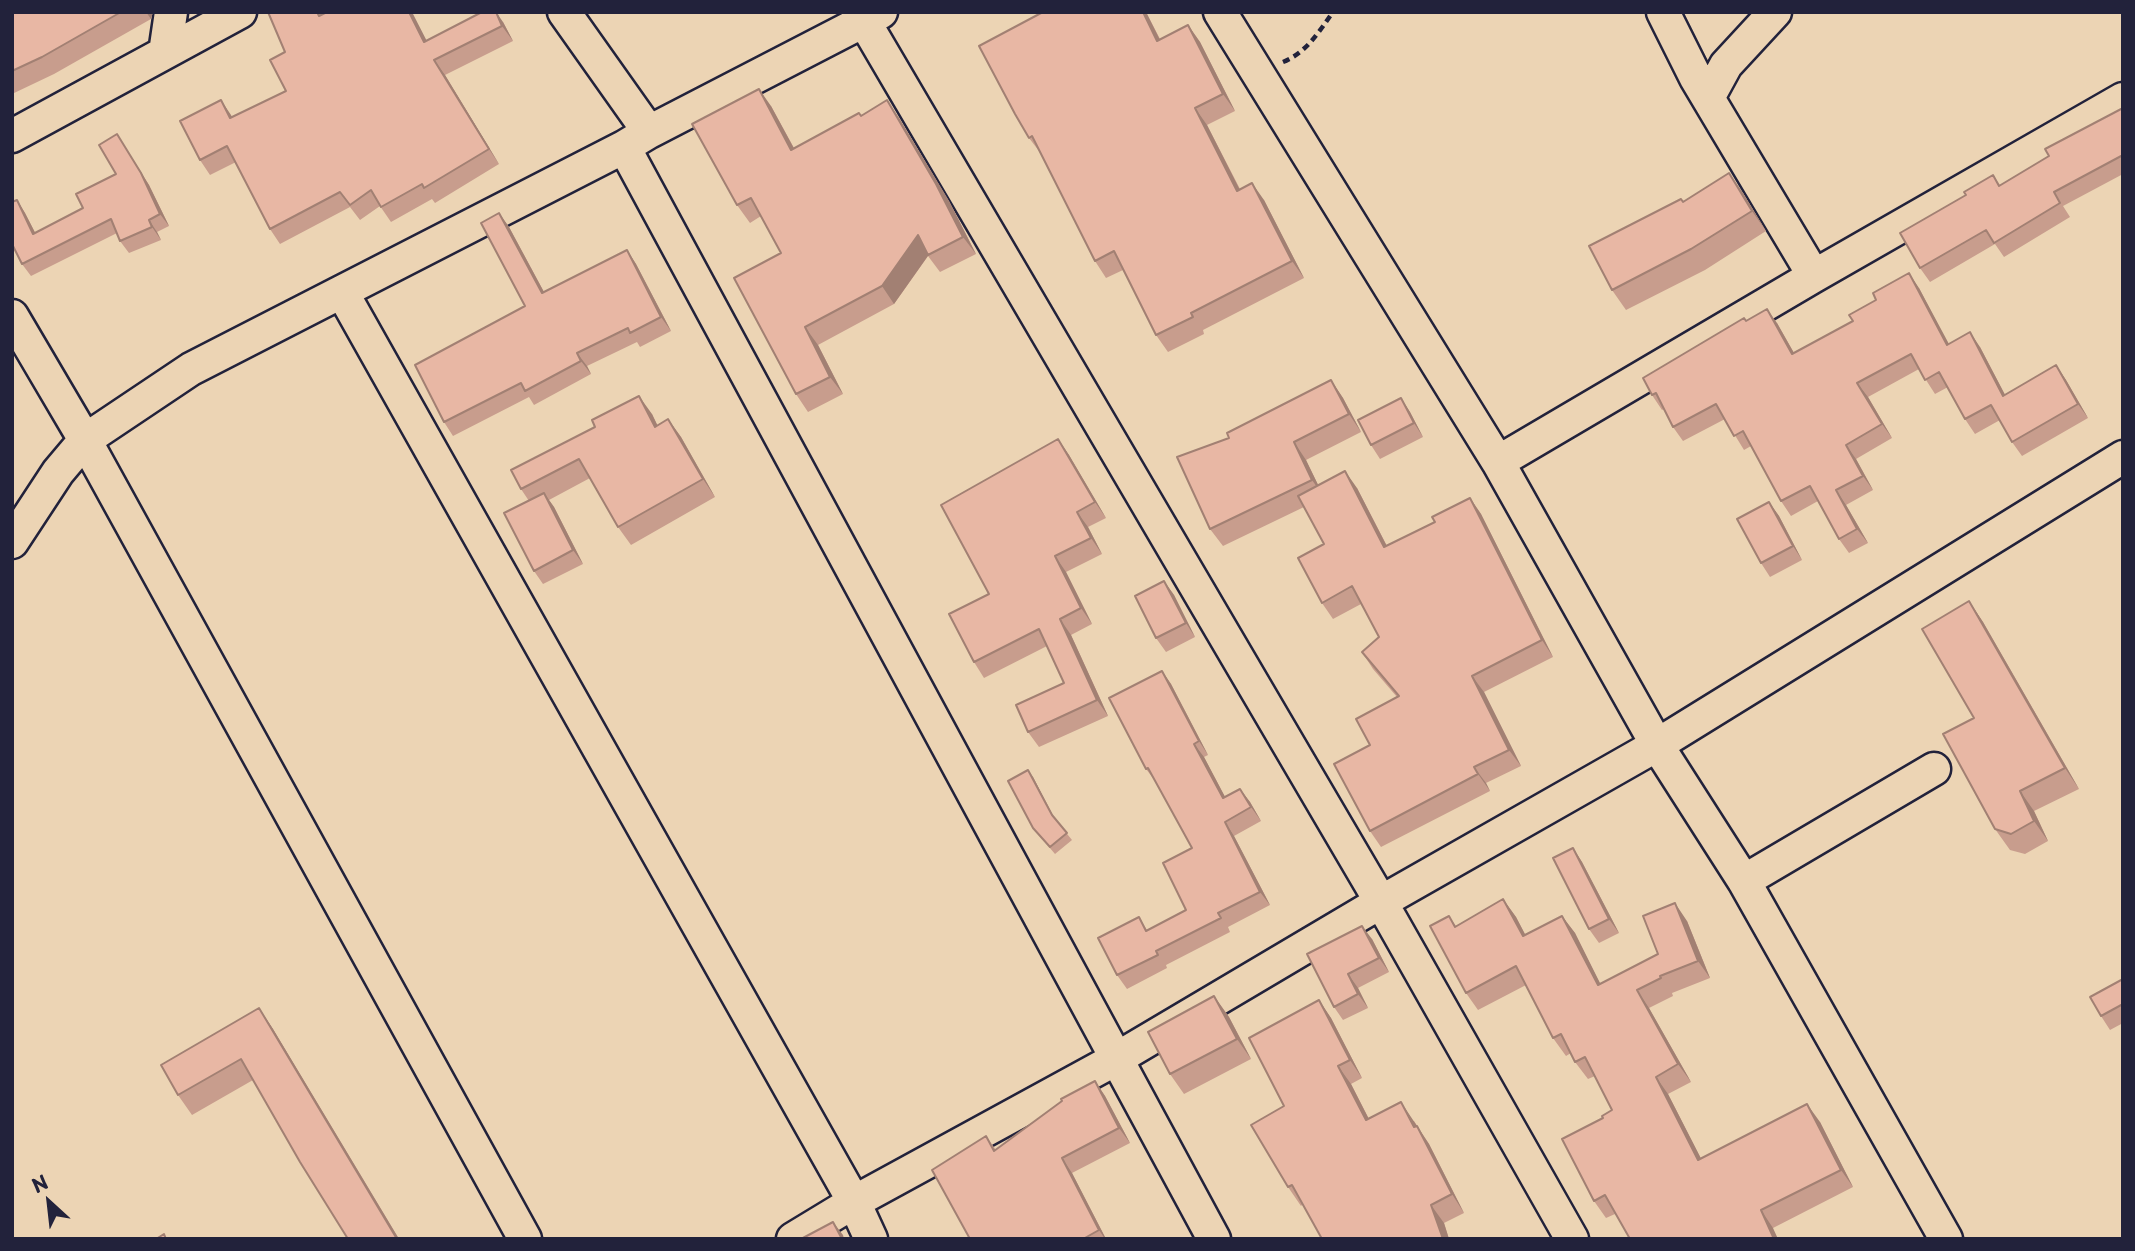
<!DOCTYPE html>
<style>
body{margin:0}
#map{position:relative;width:2135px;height:1251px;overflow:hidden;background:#ecd4b4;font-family:"Playpen Sans",sans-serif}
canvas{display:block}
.frame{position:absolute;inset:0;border:14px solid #22223b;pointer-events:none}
.north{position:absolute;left:14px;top:1167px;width:70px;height:70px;-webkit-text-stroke:5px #ecd4b4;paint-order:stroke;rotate:333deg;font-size:19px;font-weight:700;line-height:28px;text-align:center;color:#22223b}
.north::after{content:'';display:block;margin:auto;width:24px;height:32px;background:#22223b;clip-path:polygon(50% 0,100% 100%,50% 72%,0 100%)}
</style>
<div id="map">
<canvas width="2135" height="1251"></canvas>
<div class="frame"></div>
<div class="north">N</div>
</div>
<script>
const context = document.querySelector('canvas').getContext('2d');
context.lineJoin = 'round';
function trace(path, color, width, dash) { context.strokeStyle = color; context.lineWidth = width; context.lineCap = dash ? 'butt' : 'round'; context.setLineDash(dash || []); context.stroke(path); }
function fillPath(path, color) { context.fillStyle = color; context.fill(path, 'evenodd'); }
const minor = new Path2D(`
 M564 12 649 132
 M1220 12 1498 462 1657 745 1744 881 1946 1239
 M1663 12 1696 78 1814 276
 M864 21 1381 902 1572 1239
 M165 53 171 12
 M1708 98 1726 65 1775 12
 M12 136 240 12
 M624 147 1214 1239
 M342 292 854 1202 871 1239
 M12 316 85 440 525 1239
 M1498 462 1814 276 2123 99
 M12 542 58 472 85 440 191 369 624 147 649 132 881 12
 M1744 881 1934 769
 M793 1239 854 1202 1116 1059 1381 902 1657 745 2123 457`);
trace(minor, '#22223b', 37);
trace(new Path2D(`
 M1283 62C1307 52 1318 33 1333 12`), '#22223b', 4.5, [7, 5]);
trace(minor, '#ecd4b4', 32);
fillPath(new Path2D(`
 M12 12H153L151 19 54 74 12 94Z
 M1146 12 1160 39 1188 25 1200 42 1235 111 1207 125 1240 189 1264 200 1304 278 1203 330 1204 334 1168 352 1156 335 1123 270 1106 278 1095 261 1039 151 1029 138Z
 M322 15 426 40 503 22 513 41 445 75 499 164 435 203 432 199 391 222 380 206 360 220 350 207 280 244 270 229 236 162 210 175 200 160 232 117 286 91 285 52Z
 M771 106 794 148 862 116 899 118 949 201 976 254 940 272 928 256 894 304 818 345 843 394 808 412 796 394 781 253 761 216 750 223 737 205Z
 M2123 108V174L2063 206 2070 217 2004 257 1995 244 1930 282 1920 268 1966 195 1993 175 2000 185 2049 156Z
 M117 134 149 185 169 226 157 232 161 240 129 253 120 241 117 233 31 276 22 264 17 200 25 213 35 233 83 208 116 174Z
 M1743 193 1766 231 1705 270 1626 310 1612 290 1683 202Z
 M499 213 509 227 544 292 627 250 636 264 671 331 640 347 637 342 587 366 591 374 534 405 529 397 453 436 444 422 525 306Z
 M1919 288 1948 344 1980 347 2005 395 2056 365 2066 380 2088 418 2022 456 2012 442 2000 420 1975 434 1965 419 1948 387 1935 394 1919 369 1868 397 1892 438 1856 459 1873 490 1846 505 1868 543 1849 553 1839 539 1818 501 1791 516 1781 501 1751 446 1744 450 1725 419 1683 441 1673 427 1664 409 1662 410 1652 395 1746 321 1777 323 1794 353Z
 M1331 380 1343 398 1361 432 1306 460 1318 485 1357 488 1387 546 1435 522 1470 498 1481 514 1553 657 1484 692 1521 766 1486 783 1490 791 1381 847 1370 831V745L1397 697 1373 669 1362 652 1379 637 1361 604 1333 619 1322 603 1324 544 1304 507 1223 546 1210 529 1229 438Z
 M1401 398 1410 412 1423 437 1380 459 1371 445Z
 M652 414 657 425 668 419 681 437 715 497 631 545 618 527 590 478 549 500 554 507 583 564 543 584 534 571 529 501 521 489Z
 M1058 439 1069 455 1106 518 1088 527 1102 554 1066 572 1092 624 1071 635 1108 716 1039 747 1028 732 1064 683 1047 646 984 678 974 662 989 594Z
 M1769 502 1779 516 1802 560 1770 577 1761 563Z
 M1164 581 1174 595 1195 637 1166 652 1156 638Z
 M1969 601 1983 622 2079 789 2034 811 2048 841 2025 854 2010 850 1995 829 1974 718Z
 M1162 671 1171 684 1208 755 1204 757 1225 797 1240 789 1250 802 1261 821 1234 836 1270 905 1228 927 1230 932 1166 965 1167 968 1127 989 1117 975 1139 917 1147 930 1186 910 1192 848 1156 782 1146 769Z
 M1033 777 1055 819 1072 840 1055 854 1033 828Z
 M1573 848 1582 862 1619 933 1599 943 1589 929Z
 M1503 899 1516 917 1525 935 1562 916 1575 933 1600 984 1658 954 1687 921 1710 978 1672 993 1673 996 1649 1008 1691 1082 1668 1094 1701 1159 1820 1122 1853 1187 1773 1228 1615 1214 1606 1218 1594 1201 1603 1118 1612 1110 1595 1076 1588 1079 1575 1062 1571 1053 1566 1056 1553 1038 1526 985 1478 1010 1466 993 1449 916 1456 926Z
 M1372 939 1389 972 1358 988 1368 1008 1343 1020 1334 1007 1307 954Z
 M2123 979V1023L2110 1030 2101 1016Z
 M1214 996 1229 1017 1251 1059 1184 1094 1170 1074Z
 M1319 1000 1331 1018 1362 1078 1351 1084 1369 1119 1414 1121 1429 1144 1464 1213 1444 1223 1449 1239H1322L1303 1204 1301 1206 1288 1187 1284 1106Z
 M259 1008 273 1029 399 1239H348L253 1080 192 1115 178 1095Z
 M1095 1081 1105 1096 1130 1143 1072 1173 1106 1239H970L986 1136 996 1150Z`), '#c89d8d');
fillPath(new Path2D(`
 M146 12H153L151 19Z
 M409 12H412L435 57 424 42Z
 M496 12 503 22 513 41 502 26Z
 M1143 12H1146L1169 58 1157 41Z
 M1188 25 1200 42 1235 111 1223 94Z
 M434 60 445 75 499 164 489 149Z
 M759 89 771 106 804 167 791 150Z
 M221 100 231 115 240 133 230 118Z
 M887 100 899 118 949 201 976 254 963 237Z
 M1195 108 1207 125 1249 208 1237 191Z
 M117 134 149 185 169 226 160 214Z
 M1729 173 1743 193 1766 231 1752 211Z
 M1252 183 1264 200 1304 278 1292 261Z
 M17 200 25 213 42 246 33 234Z
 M499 213 509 227 552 307 542 293Z
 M149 220 157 232 161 240 152 227Z
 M918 235 930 253 894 304 882 286Z
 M627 250 636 264 671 331 661 317Z
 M1909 273 1919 288 1957 359 1947 345Z
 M1767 309 1777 323 1803 369 1792 354Z
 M805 327 818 345 843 394 830 377Z
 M1970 332 1980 347 2013 410 2003 396Z
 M577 353 587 366 591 374 581 361Z
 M2056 365 2066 380 2088 418 2078 404Z
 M1331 380 1343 398 1361 432 1349 414Z
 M1857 383 1868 397 1892 438 1882 424Z
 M639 396 652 414 667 445 655 427Z
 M1401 398 1410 412 1423 437 1414 423Z
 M668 419 681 437 715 497 703 479Z
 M1058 439 1069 455 1106 518 1095 502Z
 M1294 442 1306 460 1324 497 1312 480Z
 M1846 445 1856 459 1873 490 1863 476Z
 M1345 471 1357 488 1396 564 1384 547Z
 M1836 490 1846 505 1868 543 1857 529Z
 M544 493 554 507 583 564 573 550Z
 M1470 498 1481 514 1553 657 1542 640Z
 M1769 502 1779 516 1802 560 1793 546Z
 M1077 512 1088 527 1102 554 1091 538Z
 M1055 556 1066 572 1092 624 1081 608Z
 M1164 581 1174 595 1195 637 1186 623Z
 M1969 601 1983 622 2079 789 2065 768Z
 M1060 619 1071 635 1108 716 1097 700Z
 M1162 671 1171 684 1208 755 1199 741Z
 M1472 676 1484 692 1521 766 1509 750Z
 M1194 744 1204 757 1233 812 1223 798Z
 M1474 767 1486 783 1490 791 1478 774Z
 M1028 770 1033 777 1056 822 1052 815Z
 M1240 789 1250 802 1261 821 1251 807Z
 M2020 791 2034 811 2048 841 2034 821Z
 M1225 822 1234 836 1270 905 1260 892Z
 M1573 848 1582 862 1619 933 1609 919Z
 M1503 899 1516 917 1535 953 1523 936Z
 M1675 903 1687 921 1710 978 1698 961Z
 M1562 916 1575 933 1610 1003 1598 985Z
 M1362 926 1372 939 1389 972 1379 958Z
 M1348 974 1358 988 1368 1008 1358 994Z
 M1637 990 1649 1008 1691 1082 1678 1064Z
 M1214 996 1229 1017 1251 1059 1237 1039Z
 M1319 1000 1331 1018 1362 1078 1350 1060Z
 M259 1008 273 1029 399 1239H397Z
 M1338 1066 1351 1084 1379 1139 1366 1120Z
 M1656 1077 1668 1094 1711 1178 1698 1160Z
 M1095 1081 1105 1096 1130 1143 1119 1128Z
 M1401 1102 1429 1144 1464 1213 1452 1194Z
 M1807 1104 1820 1122 1853 1187 1841 1170Z
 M1062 1158 1072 1173 1106 1239H1105L1099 1230Z
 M1431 1205 1444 1223 1449 1239H1443Z
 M1761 1210 1773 1228 1778 1239H1774Z
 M833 1222 843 1235 844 1239H842Z`), '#a28073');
const building = new Path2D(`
 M12 12H121L42 57 12 71Z
 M268 12H317L319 16 327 12H409L424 42 482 12H496L502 26 434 60 489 149 424 188 422 184 381 207 371 190 350 205 340 192 270 229 227 146 200 160 180 121 221 100 230 118 286 91 270 60 285 52Z
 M1043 12H1143L1157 41 1188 25 1223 94 1195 108 1237 191 1252 183 1292 261 1191 313 1193 317 1156 335 1114 251 1095 261 1032 136 1029 138 1015 114 979 46Z
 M759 89 791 150 859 113 861 116 887 100 936 184 963 237 928 255 918 235 882 286 805 327 830 377 796 394 734 278 781 253 751 198 737 205 692 124Z
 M2123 108V155L2054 192 2060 203 1994 243 1986 230 1920 268 1900 233 1966 195 1964 192 1993 175 1999 186 2049 156 2045 149Z
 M117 134 141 173 160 214 149 220 152 227 120 241 111 219 22 264 12 244V202L17 200 33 234 83 208 76 194 116 174 99 145Z
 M1729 173 1752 211 1691 249 1612 290 1589 246 1681 199 1683 202Z
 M499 213 542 293 627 250 661 317 630 333 628 328 577 353 581 361 525 391 521 383 444 422 415 365 525 306 481 223Z
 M1909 273 1947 345 1970 332 2003 396 2056 365 2078 404 2012 442 1991 405 1965 419 1939 372 1925 380 1911 354 1857 383 1882 424 1846 445 1863 476 1836 490 1857 529 1839 539 1810 486 1781 501 1743 431 1734 436 1716 404 1673 427 1656 393 1652 395 1643 378 1744 318 1746 321 1767 309 1792 354 1853 321 1849 315 1876 300 1873 293Z
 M1331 380 1349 414 1294 442 1312 480 1210 529 1177 457 1229 438 1227 433Z
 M639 396 655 427 668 419 703 479 618 527 579 459 521 489 511 470 595 427 592 420Z
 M1401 398 1414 423 1371 445 1358 420Z
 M1058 439 1095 502 1077 512 1091 538 1055 556 1081 608 1060 619 1097 700 1028 732 1016 705 1064 683 1039 629 974 662 949 614 989 594 941 505Z
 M1345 471 1384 547 1435 522 1432 517 1470 498 1542 640 1472 676 1509 750 1474 767 1478 774 1370 831 1334 764 1370 745 1356 719 1399 696 1362 652 1379 637 1352 586 1322 603 1298 558 1324 544 1298 496Z
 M544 493 573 550 534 571 504 513Z
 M1769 502 1793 546 1761 563 1737 519Z
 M1164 581 1186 623 1156 638 1135 596Z
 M1969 601 2065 768 2020 791 2034 821 2011 834 1995 829 1943 734 1974 718 1922 629Z
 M1162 671 1199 741 1194 744 1223 798 1240 789 1251 807 1225 822 1260 892 1218 913 1221 918 1156 951 1158 955 1117 975 1098 938 1139 917 1146 931 1186 910 1163 863 1192 848 1148 768 1146 769 1109 698Z
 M1028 770 1052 815 1067 833 1050 847 1033 828 1008 781Z
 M1573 848 1609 919 1589 929 1553 858Z
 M1503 899 1523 936 1562 916 1598 985 1658 954 1643 916 1675 903 1698 961 1660 976 1661 978 1637 990 1678 1064 1656 1077 1698 1160 1807 1104 1841 1170 1761 1210 1774 1239H1630L1605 1195 1594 1201 1562 1139 1603 1118 1602 1116 1612 1110 1585 1057 1575 1062 1561 1034 1553 1038 1516 966 1466 993 1430 926 1449 916 1455 927Z
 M1362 926 1379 958 1348 974 1358 994 1334 1007 1307 954Z
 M2123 979V1004L2101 1016 2090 997Z
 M1214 996 1237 1039 1170 1074 1148 1032Z
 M1319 1000 1350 1060 1338 1066 1366 1120 1401 1102 1414 1127 1417 1126 1452 1194 1431 1205 1443 1239H1322L1292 1185 1288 1187 1251 1125 1284 1106 1249 1038Z
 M259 1008 397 1239H348L300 1162 241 1059 178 1095 161 1065Z
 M1095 1081 1119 1128 1062 1158 1099 1230 1083 1239H970L932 1170 986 1136 994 1151 1062 1101 1061 1099Z
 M833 1222 842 1239H801Z
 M164 1234 166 1239H156Z`);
fillPath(building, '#e8b7a4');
trace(building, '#a28073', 2);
</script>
